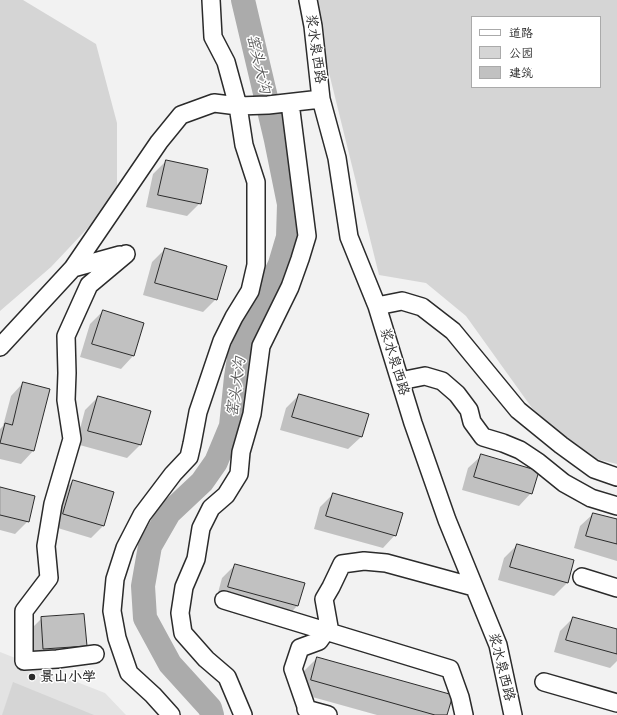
<!DOCTYPE html>
<meta charset="utf-8">
<style>
body{margin:0}
#map{position:relative;width:617px;height:715px;overflow:hidden;background:#f2f2f2;font-family:Itim,"LXGW WenKai TC",sans-serif}
canvas{display:block}
.legend{position:absolute;left:471px;top:16px;width:130px;height:72px;box-sizing:border-box;background:#fff;border:1px solid #aaa;margin:0;padding:5px 7px;list-style:none;font-size:12px;color:#2b2b2b}
.legend li{display:flex;align-items:center;gap:8px;height:20px}
.legend b{width:20px;border:1px solid #aaa}
</style>
<div id="map">
<canvas width="617" height="715"></canvas>
<ul class="legend">
<li><b style="height:5px;background:#fff"></b>道路</li>
<li><b style="height:11px;background:#d5d5d5"></b>公园</li>
<li><b style="height:11px;background:#c1c1c1"></b>建筑</li>
</ul>
</div>
<script>
const context = document.querySelector('canvas').getContext('2d');
context.lineJoin = 'round';
function fillPath(path, color) { context.fillStyle = color; context.fill(path, 'evenodd'); }
function trace(path, color, width, dash) { context.strokeStyle = color; context.lineWidth = width; context.lineCap = dash ? 'butt' : 'round'; context.setLineDash(dash || []); context.stroke(path); }
function label(font, color, halo, rows, align = 'center') {
  context.font = font + ' Itim,"LXGW WenKai TC",sans-serif'; context.lineWidth = 3; context.setLineDash([]); context.textBaseline = 'middle'; context.strokeStyle = halo; context.fillStyle = color; for (const [text, x, y, turn = 0] of rows) {
    context.save(); context.translate(x, y); context.rotate((+turn || 0) * Math.PI / 180); context.textAlign = isNaN(turn) ? turn : align; if (halo) context.strokeText(text, 0, 0); context.fillText(text, 0, 0); context.restore();
  }
}
fillPath(new Path2D(`
 M0 652 105 693 126 715H0Z`), '#e3e3e3');
fillPath(new Path2D(`
 M0 0H23L96 44 117 123V197L51 267 0 311Z
 M311 0H617V464L588 457 532 408 466 316 426 283 379 275ZM472 17H600V87H472Z
 M13 682 94 715H2Z`), '#d5d5d5');
fillPath(new Path2D(`
 M166 161 200 203 187 216 146 207 153 174Z
 M165 249 216 299 203 312 143 295 152 262Z
 M103 311 143 323 133 356 121 369 80 357 90 324Z
 M23 383 49 389 33 451 21 464 0 459V429L3 426 11 396Z
 M299 395 361 437 348 449 280 430 286 408Z
 M98 397 140 445 127 458 76 444 85 410Z
 M481 456 531 493 519 506 462 490 468 468Z
 M73 481 104 525 91 538 51 526 60 494Z
 M0 488 28 521 15 534 0 530Z
 M333 494 395 535 383 548 314 529 320 507Z
 M593 514 617 520V561L574 548 580 526Z
 M517 545 573 561 567 583 554 596 498 580 504 558Z
 M235 565 297 606 285 619 216 600 222 578Z
 M83 616 86 646 73 659 31 662 29 631 42 618Z
 M573 618 617 630V661L610 668 554 652 560 631Z
 M317 658 446 715H377L298 693 304 671Z`), '#0003');
trace(new Path2D(`
 M212 715 210 708 170 664 145 618 143 586 150 546 169 513 202 482 216 462 231 426 236 377 239 358 255 317 280 264 288 237 289 204 276 140 243 0`), '#ababab', 24);
const building = new Path2D(`
 M166 160 208 169 201 204 158 195Z
 M165 248 227 266 217 300 155 283Z
 M103 310 144 323 134 356 92 344Z
 M23 382 50 389 34 451 0 443 5 423 12 425Z
 M299 394 369 414 362 437 292 417Z
 M98 396 151 411 141 445 88 431Z
 M481 454 539 471 532 494 474 477Z
 M73 480 114 492 104 526 63 514Z
 M0 487 35 496 29 522 0 515Z
 M333 493 403 513 396 536 326 516Z
 M593 513 617 519V544L586 536Z
 M517 544 574 560 568 583 510 567Z
 M235 564 305 583 298 606 228 587Z
 M84 614 87 646 43 649 41 617Z
 M573 617 617 629V654L566 640Z
 M317 657 453 695 447 715H435L311 680Z`);
fillPath(building, '#c1c1c1');
trace(building, '#2b2b2b', 1);
const minor = new Path2D(`
 M308 0 313 26 321 99 337 158 349 237 377 306 413 423 447 520 498 645 513 715
 M73 268 159 142 181 115 214 103 238 106 268 105 321 99
 M377 306 402 301 422 307 453 331 518 410 561 445 594 469 617 477
 M0 347 73 268 120 255
 M400 381 425 376 442 381 457 394 469 410 472 422 483 437 503 443 520 450 538 462 564 483 591 498 617 506
 M582 577 617 588
 M224 600 450 669 460 697 464 715
 M95 654 57 659 24 661V611L49 578 46 546 53 504 72 439 66 400 67 373 66 336 89 285 126 254
 M544 682 617 703
 M306 709 328 715
 M171 715 153 695 129 673 117 638 112 611 115 579 125 548 142 515 173 474 189 457 192 444 198 412 222 341 234 317 250 291 256 265V182L244 145 238 106 226 62 213 37 211 0
 M243 715 227 677 206 659 183 633 180 613 184 587 196 559 201 528 211 508 226 495 239 474 241 452 252 414 261 346 290 287 300 259 307 236 290 103
 M309 715 293 669 300 648 319 641 329 627 324 599 331 587 342 564 364 561 386 563 474 587`);
trace(minor, '#2b2b2b', 20);
trace(minor, '#fff', 17);
for (const [x, y, r, color] of [
 [32,677,4,"#2b2b2b"]
]) { const dot = new Path2D(); dot.arc(x, y, r, 0, 2 * Math.PI); context.fillStyle = color; context.fill(dot); trace(dot, '#fff', 1.5); }
label('14px', '#2b2b2b', '#fff', [
 ["浆水泉西路",315,49,82],
 ["浆水泉西路",394,362,73],
 ["浆水泉西路",501,667,76]
]);
label('bold 14px', '#2b2b2b', '#fff', [
 ["景山小学",40,677]
], 'left');
label('italic 15px', '#585858', '#fff', [
 ["窑头大沟",258,64,77],
 ["窑头大沟",237,387,-82]
]);
</script>
